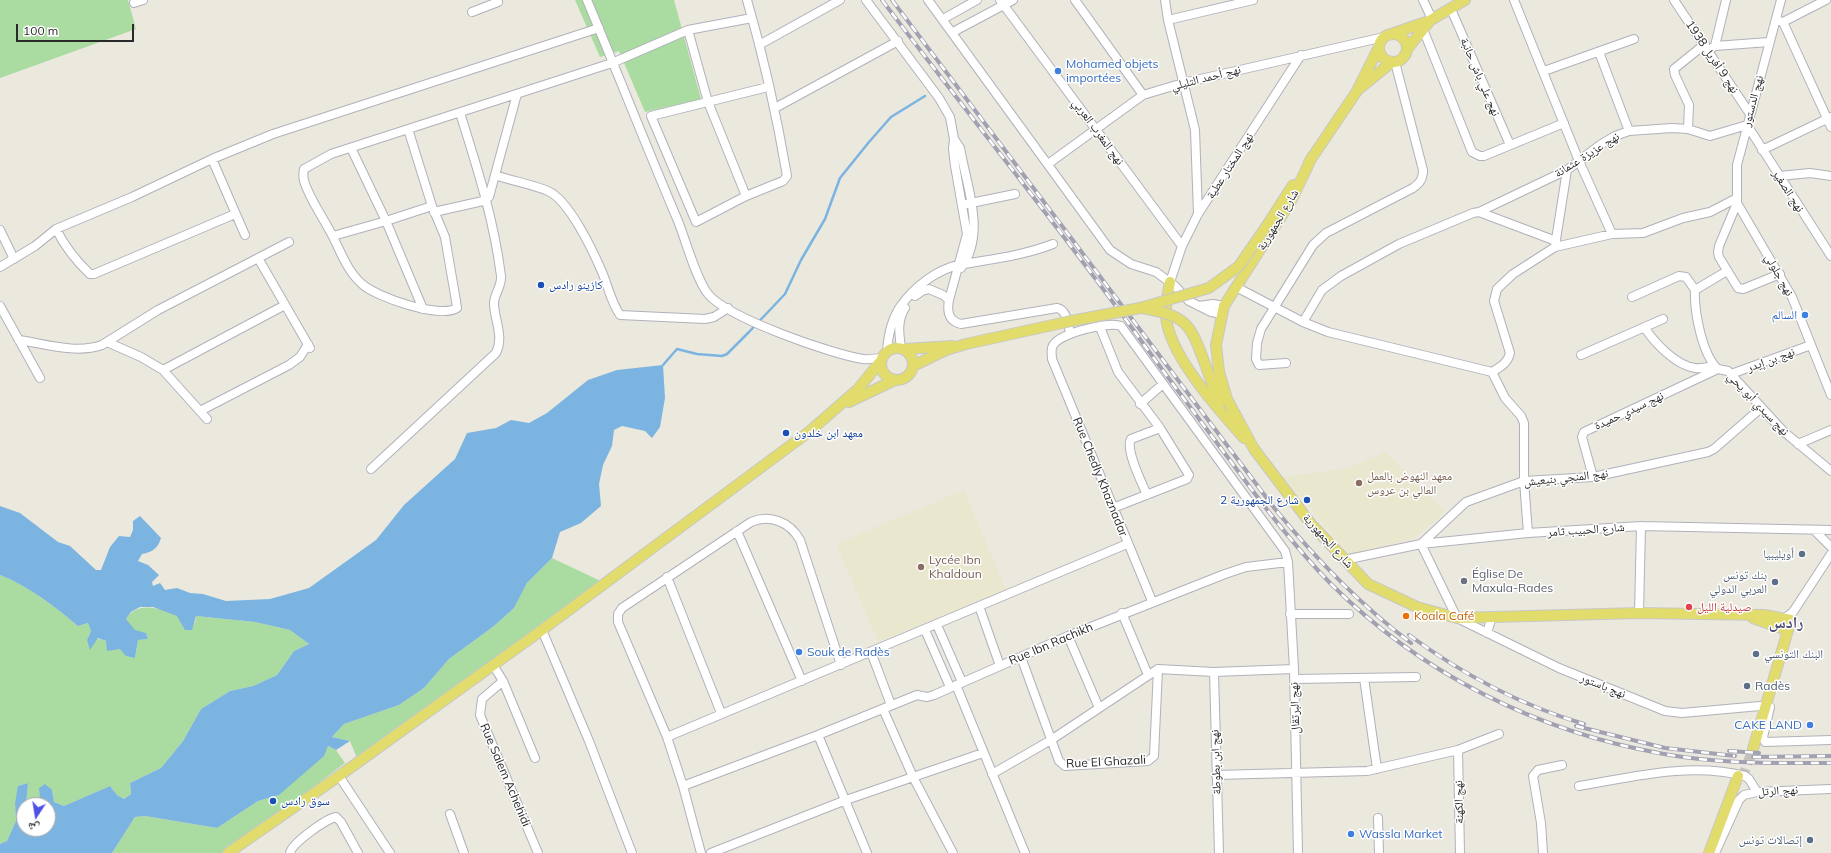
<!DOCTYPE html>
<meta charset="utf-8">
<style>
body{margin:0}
#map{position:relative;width:1831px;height:853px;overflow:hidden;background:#ebe8de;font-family:Mulish,"Noto Naskh Arabic",sans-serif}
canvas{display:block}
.north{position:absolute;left:16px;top:797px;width:40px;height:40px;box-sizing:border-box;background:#fff;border:1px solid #aaa;border-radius:50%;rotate:192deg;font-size:11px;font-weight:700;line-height:16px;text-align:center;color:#2a2a2a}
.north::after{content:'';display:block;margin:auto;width:14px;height:18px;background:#4f50e6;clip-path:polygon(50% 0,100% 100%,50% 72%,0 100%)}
.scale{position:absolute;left:16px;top:24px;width:118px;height:18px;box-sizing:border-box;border:2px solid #2a2a2a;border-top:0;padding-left:5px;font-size:12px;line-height:14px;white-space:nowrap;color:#2a2a2a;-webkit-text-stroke:3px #fff;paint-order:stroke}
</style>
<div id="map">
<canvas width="1831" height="853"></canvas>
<div class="north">ش</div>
<div class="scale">100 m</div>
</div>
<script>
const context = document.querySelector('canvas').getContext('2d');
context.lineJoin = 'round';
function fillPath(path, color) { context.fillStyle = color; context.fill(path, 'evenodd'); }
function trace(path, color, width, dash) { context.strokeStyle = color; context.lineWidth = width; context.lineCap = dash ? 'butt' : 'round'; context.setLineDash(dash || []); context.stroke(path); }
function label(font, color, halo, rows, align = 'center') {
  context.font = font + ' Mulish,"Noto Naskh Arabic",sans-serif'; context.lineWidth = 3; context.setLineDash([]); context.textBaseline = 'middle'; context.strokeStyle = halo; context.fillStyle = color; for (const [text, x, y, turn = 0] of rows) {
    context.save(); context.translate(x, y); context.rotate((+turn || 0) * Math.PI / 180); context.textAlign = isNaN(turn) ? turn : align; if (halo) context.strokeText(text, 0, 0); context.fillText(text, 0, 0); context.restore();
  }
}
fillPath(new Path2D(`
 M1386 452 1445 511 1438 519 1412 539 1349 555 1283 477 1348 468Z
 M964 490 1006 590 878 642 836 544Z`), '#eae7cf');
fillPath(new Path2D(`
 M0 0H128L136 29 0 78Z
 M575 0H674L701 99 645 112 619 51 600 57Z
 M552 558 607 584 357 758 350 741 332 737 344 724 399 705 424 688 449 659 494 626 514 608 527 583Z
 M0 575C30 587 54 606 78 626L88 623 91 631 87 640C100 637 105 639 114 649H120L135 658 138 640 148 639 146 633 135 631 126 619C142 595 174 615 195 623L196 616 255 622 290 630 309 644 294 651 277 675 253 686 230 691 201 709 183 741 161 768 130 783 131 794 124 799 117 795 110 786 64 806 54 802 52 790 40 797 34 805H26L28 783 19 786 15 803 16 821 7 841 0 844Z
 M328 746 336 750 345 763 227 853H112L135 817 145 816 217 828 258 801 279 795Z`), '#aadba0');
fillPath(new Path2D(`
 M663 365 665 398 660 427 652 438 645 431 622 426 614 430 612 446 603 465 599 484 601 506 581 523 560 532 552 558 527 583 514 608 494 626 449 659 424 688 399 705 344 724 332 737 350 741 336 750 328 746 324 756 279 795 258 801 217 828 145 816 135 817 112 853H0V844L7 841 16 821 15 803 18 786 28 783 26 805H24V829H48V805H34L40 797 39 788 45 784 52 790 54 802 64 806 110 786 117 795 124 799 131 794 130 783 161 768 183 741 201 709 230 691 253 686 277 675 294 651 309 644 290 630 255 622 196 616 192 630H185L177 616 153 607H140L131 612 126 619 135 630 146 633 148 639 138 640 135 658 126 656 120 649 107 651 106 641 98 638 90 650 87 640 91 631 88 623 78 626C54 606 30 587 0 575V506L20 513 58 542 70 546 96 570H101L110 547 119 536 130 537 133 530V521L140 516 161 538C158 548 153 552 142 554L138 561 148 565 159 575 152 582 153 586 160 583 165 590 177 588 190 593 203 594 226 601 270 599 309 588 376 540 404 505 455 459 467 433 496 428 511 420 529 423 547 413 588 380 617 370Z`), '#7cb4e1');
trace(new Path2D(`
 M663 365 677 349 697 354 722 356 727 354 749 332 785 294 801 260 825 219 840 178 869 142 891 117 925 96`), '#7cb4e1', 2.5);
trace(new Path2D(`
 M1742 778 1753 749`), '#c4c2ba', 10, [10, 5]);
const minor = new Path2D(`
 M587 0C618 74 647 148 678 221 686 241 696 279 708 294 728 318 831 354 863 359 869 360 876 358 881 358
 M747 0C764 58 777 117 787 176L783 181 746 196 696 222 651 116 768 87
 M866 0 939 98 950 117 954 139 953 149 955 166 967 234 949 300C947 311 948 321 961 324L1057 308C1067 310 1068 324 1070 333
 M928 0 1110 250 1131 264 1156 272 1175 286 1189 301 1211 312 1222 314
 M1000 0 1182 246
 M1075 0 1143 95
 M1165 0 1168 20 1195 130 1198 214
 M1423 0 1432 19
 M1514 0 1579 161 1612 234
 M1674 0 1750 114
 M1781 0 1737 165V203L1792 297 1831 395
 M134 3 143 0
 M1451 9 1510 145
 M472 12 498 2
 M943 19 977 0
 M1168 20 1253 0
 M1776 20 1783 22 1831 127
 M1783 22 1826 0
 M1423 29 1472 152 1480 156H1484L1564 123
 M688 30 708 102 746 196
 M953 32 1013 0
 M759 45 840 0
 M1715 46 1726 0
 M1709 50 1715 46 1769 42
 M1599 52 1629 131
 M1544 71 1634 39
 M775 108 898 41
 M408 129 432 206 445 237 456 301 457 308C440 319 376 297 362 284 347 271 341 252 332 235 323 217 310 200 304 181 303 176 303 173 304 169L331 154 612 63 688 30 752 18
 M1688 129 1689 105 1675 75 1674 69 1705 44
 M954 139 960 148 962 158C969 193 985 236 961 268
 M351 148 386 221 423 309
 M1762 150 1831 117
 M212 159 245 235
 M1048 164 1143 95 1183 83 1384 37
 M495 175C512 181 531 184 548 191 569 200 593 251 602 272 608 286 611 302 620 315L705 319 714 317 728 308
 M1779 176 1810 173 1831 176
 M1737 203 1719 246 1718 252 1719 257 1738 288 1743 289 1780 274
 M966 204 1015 194
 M434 212 483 201 489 197 517 94
 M1479 212 1567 170 1600 145 1615 136 1629 131 1672 128 1688 129 1710 136 1747 125 1831 256
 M56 229C65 247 75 260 90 274H94L235 214
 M0 230 14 259
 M333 236 386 221 432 206
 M1555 246 1567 170
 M258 258 310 348
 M0 267 35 246 56 229 132 197 212 159 273 134 599 28
 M1727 271 1695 290C1694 311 1702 355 1718 369L1728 371 1783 431 1831 471
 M1170 282 1182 246 1198 214 1301 55
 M1236 287 1303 322 1328 332 1492 372
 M915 296 922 291 929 289 943 295 949 300
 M1632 297 1679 276 1686 277 1695 290
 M0 306 40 378
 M1199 306 1213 304 1224 306
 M1303 322 1322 290 1341 276 1399 244 1473 213 1479 212 1556 241
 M1100 327 1118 372 1160 428 1189 475 1187 479 1113 508
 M1644 327C1655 343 1675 365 1695 368 1701 369 1708 367 1714 366
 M19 340C46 344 76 354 102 345L158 310 289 242
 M107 342 141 357 163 370 207 419
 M901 348C899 333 897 321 905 308
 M887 351C888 337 892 319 900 307 913 288 936 270 958 265 991 259 1022 256 1053 244
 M1581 355 1663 319
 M1286 363 1259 365 1256 359 1257 343 1261 329 1313 245 1326 233 1413 188C1420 183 1423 179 1423 170L1395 62
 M163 370 285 305
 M1492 372C1500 367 1508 363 1510 353L1494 301 1497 289 1513 274 1555 247 1612 234 1643 233 1683 218 1710 212 1737 198
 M1492 372 1505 398 1521 416 1524 423V481L1528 533
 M1731 374 1811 345
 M1140 404 1163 384
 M200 411 289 365 300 357 308 344
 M1798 444 1831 430
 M371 469 496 353C504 337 495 321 494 305 493 295 502 287 501 276 494 220 477 167 460 113
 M1593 477 1582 437 1584 432 1718 369
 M1147 495C1142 483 1125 450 1131 439L1160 428
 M1814 530 1831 547
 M737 531 802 681
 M1421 544 1457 618 1559 668 1665 711 1682 713 1760 706
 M1421 544 1466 502 1524 481 1593 477 1708 452 1714 449 1761 408
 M1344 560 1421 544 1528 533 1641 526 1831 530
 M667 577 721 713
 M1152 601 1052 359C1052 354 1050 348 1054 344 1061 333 1110 321 1121 326L1285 551 1288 562 1294 669 1298 853
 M979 606 1000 666
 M1122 613 1148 675
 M1639 613 1641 526
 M1290 614H1349
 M1785 618 1793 612 1831 554
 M937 625 962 682
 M542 630 589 741 632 853
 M925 630 950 687
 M1487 633 1492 616
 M1068 636 1099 708
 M871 652 891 705
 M1021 657 1059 761 1065 766 1148 761 1154 756 1158 669
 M493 665 503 681 535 758
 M1214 672 1219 853
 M1364 678 1377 769
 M1295 679 1416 677
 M503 681 482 699 480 715 538 853
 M956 685 1025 853
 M1770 707 1763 737 1765 742 1831 740
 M883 709 913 777 953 853
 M818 735 867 853
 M667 737 1127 544
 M1458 750 1460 853
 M992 774 1051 740 1158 669 1214 672 1294 669
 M1216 775 1367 771 1458 750 1499 734
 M339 776 390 853
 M683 786 818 735 917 695 927 697 934 695 1068 636 1225 574 1246 567 1288 562
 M1579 786C1633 777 1690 762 1745 776L1749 779 1757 792
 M450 814 464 853
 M1378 818 1379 853
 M290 853C292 843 326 819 336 817L341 822 358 853
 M701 853 683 786 667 737 618 622V614L622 608 751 522C770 514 790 522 800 540L841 665
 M711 853 846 800 983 753
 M1543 853 1541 823 1533 776 1538 770 1562 765
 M1715 853 1739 800 1744 795 1757 792 1831 789`);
const major = new Path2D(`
 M1394 33 1429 21 1465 0
 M1379 48a14 14 0 1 1 28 0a14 14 0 1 1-28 0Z
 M1408 48 1429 22
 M1360 88 1392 62
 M1312 157 1291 201 1224 306 1216 345 1219 372 1227 399 1254 449 1311 524 1368 584 1417 607 1457 618 1639 613 1764 615 1791 620 1753 749
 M1309 162 1357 91 1379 47
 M1268 224 1293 185
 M1170 282C1168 293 1165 305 1166 316 1168 354 1219 410 1244 438
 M881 364a16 16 0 1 1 32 0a16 16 0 1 1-32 0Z
 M905 349 952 346
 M1205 364 1219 403
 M913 366 946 350 966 344
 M849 402 895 380
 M1753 618 1787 630
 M228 853 339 776 542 630 810 431 858 389 880 362
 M1709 853 1738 776`);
trace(minor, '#b1b1bc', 10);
trace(major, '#c8c8c8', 12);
trace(minor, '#fff', 8);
trace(major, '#e1dc6c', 10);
const rail = new Path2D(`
 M882 0C965 110 1051 217 1132 328 1165 374 1199 419 1232 463 1263 505 1294 546 1330 583 1421 674 1538 732 1664 754 1719 764 1775 763 1831 763
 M892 0 1275 509C1316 559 1359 604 1411 643
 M1409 635C1462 674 1520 705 1584 724
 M1576 726 1665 748 1735 756
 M1729 751 1759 753
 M1753 757 1831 756`);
trace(rail, '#a2a1b2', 4);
trace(rail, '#fff', 2.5, [8]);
const majorBridge = new Path2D(`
 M1142 308C1187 316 1190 323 1205 364
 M966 344 1071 321 1140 308 1209 288 1239 266 1268 224`);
trace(majorBridge, '#c8c8c8', 12, []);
trace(majorBridge, '#e1dc6c', 10);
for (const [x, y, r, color] of [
 [1058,71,4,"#3f7fe0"],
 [541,285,4,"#1a4fb4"],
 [1805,315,4,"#3f7fe0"],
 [786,433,4,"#1a4fb4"],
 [1359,483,4,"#8d6e63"],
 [1307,500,4,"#1a4fb4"],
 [1802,554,4,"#5c6f8a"],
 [921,567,4,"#8d6e63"],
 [1464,581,4,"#6b7280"],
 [1775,582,4,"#5c6f8a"],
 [1689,607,4,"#e0444e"],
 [1406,616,4,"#e8710a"],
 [799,652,4,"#3f7fe0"],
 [1756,654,4,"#5c6f8a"],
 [1747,686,4,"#5c6f8a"],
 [1810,725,4,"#3f7fe0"],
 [273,801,4,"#1a4fb4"],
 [1351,834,4,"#3f7fe0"],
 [1810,840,4,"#5c6f8a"]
]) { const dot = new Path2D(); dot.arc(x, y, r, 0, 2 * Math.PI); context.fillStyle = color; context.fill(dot); trace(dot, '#fff', 1.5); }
label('12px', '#2a2a2a', '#fff', [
 ["نهج 9 أفريل 1938",1712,57,56],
 ["نهج علي باش حانبة",1480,77,67],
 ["نهج أحمد التليلي",1206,78,-14],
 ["نهج الدستور",1753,101,-75],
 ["نهج المغرب العربي",1098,132,54],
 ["نهج عزيزة عثمانة",1587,155,-32],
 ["نهج المختار عطية",1230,166,-57],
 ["نهج الصغير",1788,191,57],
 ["شارع الجمهورية",1278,220,-59],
 ["نهج جلولي",1779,275,61],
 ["نهج بن إيدر",1771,360,-20],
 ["نهج سيدي أبو يحي",1758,404,46],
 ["نهج سيدي حميدة",1629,411,-25],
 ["Rue Chedly Khaznadar",1100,477,68],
 ["نهج المنجي بنيعيش",1566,478,-6],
 ["شارع الحبيب ثامر",1586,530,-4],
 ["شارع الجمهورية",1328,541,48],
 ["Rue Ibn Rachikh",1051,644,-23],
 ["نهج باستور",1603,686,22],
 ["نهج البرتقال",1295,708,-92],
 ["Rue El Ghazali",1106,762,-3],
 ["نهج ابن بطوطة",1216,762,-92],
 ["Rue Salem Achehidi",505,775,67],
 ["نهج الرتل",1778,791,-3],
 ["نهج الكهنة",1459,802,-91]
]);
label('12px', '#366cbe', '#fff', [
 ["Mohamed objets",1066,64],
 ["importées",1066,78],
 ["السالم",1797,315,"right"],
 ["Souk de Radès",807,652],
 ["CAKE LAND",1802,725,"right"],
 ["Wassla Market",1359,834]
], 'left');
label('12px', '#164399', '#fff', [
 ["كازينو رادس",549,285],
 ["معهد ابن خلدون",794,433],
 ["شارع الجمهورية 2",1299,500,"right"],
 ["سوق رادس",281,801]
], 'left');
label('12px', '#785e54', '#fff', [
 ["معهد النهوض بالعمل",1367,476],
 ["العالي بن عروس",1367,490],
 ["Lycée Ibn",929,560],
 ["Khaldoun",929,574]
], 'left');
label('12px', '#4e5e75', '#fff', [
 ["أويليبيا",1794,554],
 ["بنك تونس",1767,575],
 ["العربي الدولي",1767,589],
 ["البنك التونسي",1764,654,"left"],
 ["Radès",1755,686,"left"],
 ["إتصالات تونس",1802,840]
], 'right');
label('12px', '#5b616d', '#fff', [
 ["Église De",1472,574],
 ["Maxula-Rades",1472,588]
], 'left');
label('12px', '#be3a42', '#fff', [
 ["صيدلية الليل",1697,607]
], 'left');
label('12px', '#c56008', '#fff', [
 ["Koala Café",1414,616]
], 'left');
label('bold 16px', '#504f76', '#fff', [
 ["رادس",1786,623]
]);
</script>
